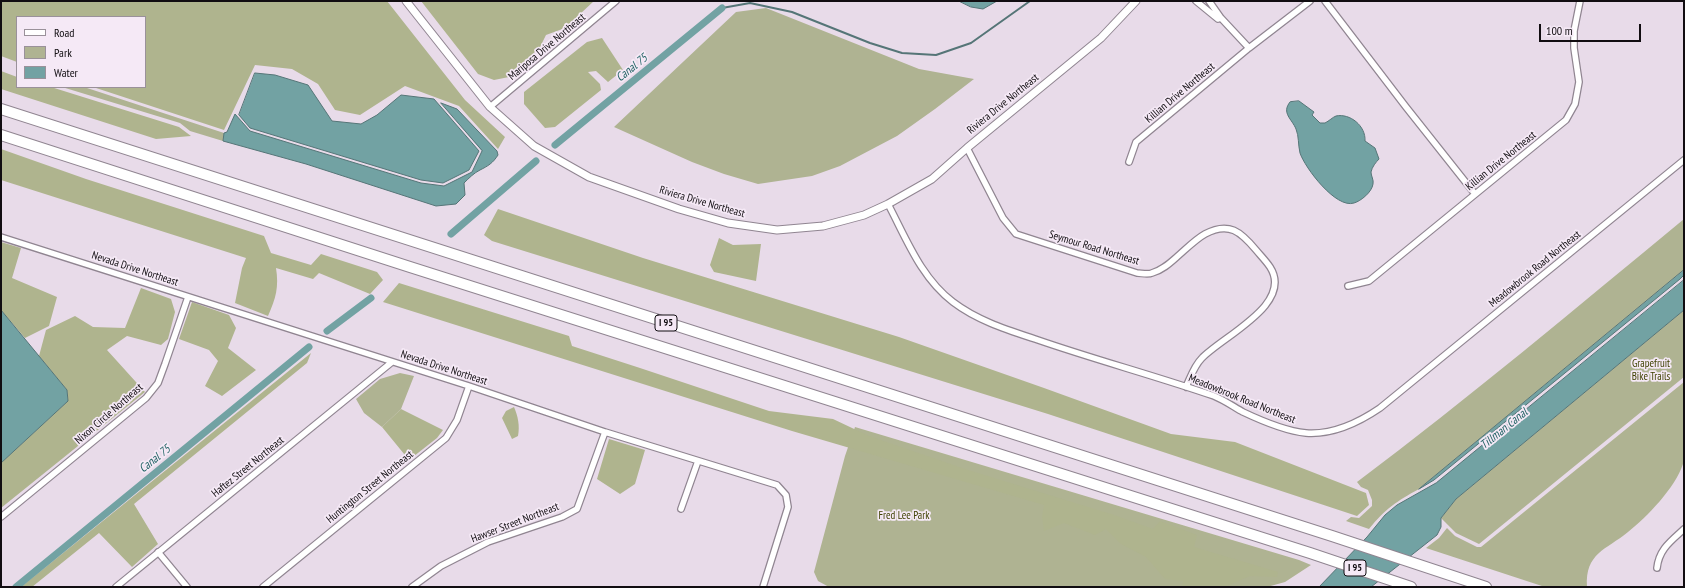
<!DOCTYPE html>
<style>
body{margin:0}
#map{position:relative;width:1685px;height:588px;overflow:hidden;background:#e8dbe9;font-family:"PT Sans Narrow",sans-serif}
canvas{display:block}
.frame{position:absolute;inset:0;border:2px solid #110d11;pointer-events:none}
.legend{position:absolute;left:16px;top:16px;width:130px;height:72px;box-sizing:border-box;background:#f5e9f6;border:1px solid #9a919a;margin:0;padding:5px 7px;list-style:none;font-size:12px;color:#110d11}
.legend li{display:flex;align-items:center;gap:8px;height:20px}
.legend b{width:20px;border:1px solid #9a919a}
.scale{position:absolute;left:1539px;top:24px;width:102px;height:18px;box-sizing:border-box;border:2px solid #110d11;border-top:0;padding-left:5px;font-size:12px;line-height:14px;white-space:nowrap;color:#110d11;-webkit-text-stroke:3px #f5e9f6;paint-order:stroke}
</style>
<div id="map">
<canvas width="1685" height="588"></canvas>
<div class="frame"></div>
<ul class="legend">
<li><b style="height:5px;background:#fff"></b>Road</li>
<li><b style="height:11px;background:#afb392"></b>Park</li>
<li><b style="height:11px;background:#72a2a3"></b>Water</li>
</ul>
<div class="scale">100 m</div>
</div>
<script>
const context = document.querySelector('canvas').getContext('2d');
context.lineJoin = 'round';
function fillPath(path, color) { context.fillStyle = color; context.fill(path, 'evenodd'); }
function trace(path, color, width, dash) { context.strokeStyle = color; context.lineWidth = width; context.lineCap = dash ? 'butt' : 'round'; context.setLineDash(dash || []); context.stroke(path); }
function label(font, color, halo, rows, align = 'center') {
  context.font = font + ' "PT Sans Narrow",sans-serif'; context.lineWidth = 3.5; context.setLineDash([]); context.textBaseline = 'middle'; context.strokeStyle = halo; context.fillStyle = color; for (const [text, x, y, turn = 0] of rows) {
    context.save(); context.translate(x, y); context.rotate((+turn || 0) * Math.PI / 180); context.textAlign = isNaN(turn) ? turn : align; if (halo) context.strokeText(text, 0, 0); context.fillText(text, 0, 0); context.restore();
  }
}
fillPath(new Path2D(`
 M766 8 919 69 974 79 935 109 897 136 840 166 812 176 758 184 724 174 692 162 614 127 736 12Z
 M62 87H84L224 133 223 141 190 131 180 123Z
 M1684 219V270L1419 489C1397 501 1385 509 1369 529L1346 521 1351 517 1359 518 1372 506V500L1368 490 1361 487 1357 482C1469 398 1576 308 1684 219Z
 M1684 310V377L1479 544 1456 533 1441 518 1456 499Z
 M400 373 414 376 401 409 382 427 364 413 356 399 380 379Z
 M1684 382C1684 402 1684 422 1684 443 1684 449 1685 458 1683 464 1675 488 1647 517 1628 532 1606 550 1585 553 1587 587H1545L1426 548 1439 538 1447 528 1455 536 1477 547H1481Z
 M855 427 1299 560 1311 565 1285 582 1267 587H829L818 581 814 572 845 456Z`), '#afb392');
fillPath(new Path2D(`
 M1 1H387L465 100 505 137 498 149 459 106 405 86 360 115 335 110 318 84 292 69 255 65 224 130 93 87H145V17H17V62L1 56Z
 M421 1H594L565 28 546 35 540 47 509 77 494 80 478 74Z
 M602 38 623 70 608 82 596 71 588 72 600 84 601 90 555 127 545 128 524 104V92L587 42Z
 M1 71 17 77V87H51L179 127 191 136 156 139 1 89Z
 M1 149 86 179 264 236 271 253 311 265 321 254 377 272 383 280 370 294 319 273 313 279 276 268C279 287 276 298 268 316L235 303 242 268 246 258 1 180Z
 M498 209 643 258 899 337 1044 388 1171 434 1235 442 1366 493 1369 505 1357 516 1048 414 492 241 484 235Z
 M719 238 733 245 761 244 756 281 714 272 710 265Z
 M1 242 21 248 12 278 57 297 49 326 25 338 1 310Z
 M399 283 569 336 572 346 640 368 769 411 833 419 869 436 965 469 1114 515 1153 529 1160 521 1197 535 1194 547 1278 572 1277 577 1250 576 1224 587H1182L1183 581 1165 579 1146 557 1121 544 1106 529 1095 535 1064 523 1044 531 1042 517 1044 505 792 431 383 302Z
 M141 288 171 299 175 312 168 339 161 345 127 336 107 350 145 392 1 508V463L68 401 67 390 39 356 46 330 75 316 93 327 125 328Z
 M192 302 229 315 236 328 228 348 256 370 222 396 205 386 218 361 209 350 179 339Z
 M311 353 307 363 134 504 158 544 132 567 99 533 32 587H21Z
 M514 407C518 416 520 426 518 436L512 439 502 418 506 411Z
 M401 409 443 430 437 438 409 460 382 427Z
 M609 439 645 450 635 484 620 494 597 479Z`), '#afb48e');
const water = new Path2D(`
 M959 1H997L983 9 971 7Z
 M255 73 275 75 308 85 332 121 361 124 377 115 401 95 434 99 479 151 469 170 443 183 421 180 250 128 239 115Z
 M1299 101 1314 112 1312 115 1320 123H1325C1329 121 1333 117 1336 116 1350 113 1366 126 1365 141L1375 148 1379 159C1376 162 1372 167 1371 172 1371 176 1374 180 1373 184 1372 192 1361 201 1354 203 1336 209 1305 168 1300 153 1298 145 1299 136 1296 129 1292 119 1281 113 1290 102Z
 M441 103 457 109 497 151 498 155C493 163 488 166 480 170 474 173 469 178 464 183L465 195 456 204 436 206 306 164 223 141 224 133 227 132 235 114 250 131 421 183 444 186 472 172 482 151Z
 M1684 270V275L1680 279 1434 480 1419 489Z
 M1684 280V310L1456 499 1441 518V527L1437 535 1371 587H1319L1367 537 1385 515 1397 505 1436 483Z
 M1 310 67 390 68 401 1 463Z`);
fillPath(water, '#72a2a3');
trace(water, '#557577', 1);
trace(new Path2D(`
 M722 8 750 3 792 12 870 43 902 53 936 55 971 43 1030 1`), '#557577', 2);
trace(new Path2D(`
 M555 145 722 8
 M451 234 536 161
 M327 331 371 298
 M16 587 309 347`), '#72a2a3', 7);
const minor = new Path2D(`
 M1196 1 1218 19 1220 18
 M1209 1 1221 18 1249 48
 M1325 1 1406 107 1475 194
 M490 107 616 1
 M967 148 1003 218 1016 234 1137 273C1141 273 1148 275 1152 273 1163 270 1171 262 1179 255 1187 248 1196 239 1205 234 1229 221 1241 232 1256 250 1261 256 1266 261 1270 267 1294 304 1223 336 1202 358 1194 366 1191 376 1186 387
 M1129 162 1136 142 1249 48 1310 1
 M888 204C906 238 921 278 953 302 978 321 1008 330 1038 340 1096 360 1156 376 1214 396 1224 400 1234 407 1243 412 1262 421 1285 431 1306 433 1333 435 1358 423 1380 408L1684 160
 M1 237 469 386 605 432 777 485 786 495 788 507 763 587
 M1348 286 1369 281 1566 120 1575 104 1579 82 1574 48V31L1580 1
 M681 509 698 461
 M1 517 146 398 158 383 165 364 188 297
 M158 552 187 587
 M1657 568C1659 549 1671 541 1684 529
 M116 587 392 362
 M263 587 446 438 457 420 469 386
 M412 587 441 566 488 542 562 517 577 509 605 432`);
const tertiary = new Path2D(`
 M406 1 490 107 534 146 589 177 679 209 728 223 777 230 823 226 864 215 888 204 932 179 967 148 1101 38 1136 1`);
const motorway = new Path2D(`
 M1 109 1332 536 1486 587
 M1 135 410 267 1310 553 1411 587`);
trace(minor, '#908591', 8);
trace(tertiary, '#908591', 9);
trace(motorway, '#908591', 12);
trace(minor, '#fff', 5.5);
trace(tertiary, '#fff', 7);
trace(motorway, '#fff', 10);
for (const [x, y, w] of [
 [666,323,22],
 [1355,568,22]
]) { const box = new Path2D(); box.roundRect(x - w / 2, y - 8, w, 16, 3); context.fillStyle = '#f5e9f6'; context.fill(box); trace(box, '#110d11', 1); }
label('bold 10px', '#110d11', null, [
 ["I 95",666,323],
 ["I 95",1355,568]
]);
label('11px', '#110d11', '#f5e9f6', [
 ["Mariposa Drive Northeast",547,47,-40],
 ["Killian Drive Northeast",1180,93,-40],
 ["Riviera Drive Northeast",1003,104,-39],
 ["Killian Drive Northeast",1501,161,-39],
 ["Riviera Drive Northeast",702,202,16],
 ["Seymour Road Northeast",1094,248,17],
 ["Nevada Drive Northeast",135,269,18],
 ["Meadowbrook Road Northeast",1535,269,-39],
 ["Nevada Drive Northeast",444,368,18],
 ["Meadowbrook Road Northeast",1242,399,22],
 ["Nixon Circle Northeast",109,414,-41],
 ["Haftez Street Northeast",248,467,-39],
 ["Huntington Street Northeast",370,487,-39],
 ["Hawser Street Northeast",515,523,-21]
]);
label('11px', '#3e4100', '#f5e9f6', [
 ["Grapefruit",1651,364],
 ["Bike Trails",1651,377],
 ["Fred Lee Park",904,516]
]);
label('italic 12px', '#1f6263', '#f5e9f6', [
 ["Canal 75",632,68,-39],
 ["Tillman Canal",1504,429,-39],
 ["Canal 75",155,459,-39]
]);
</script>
